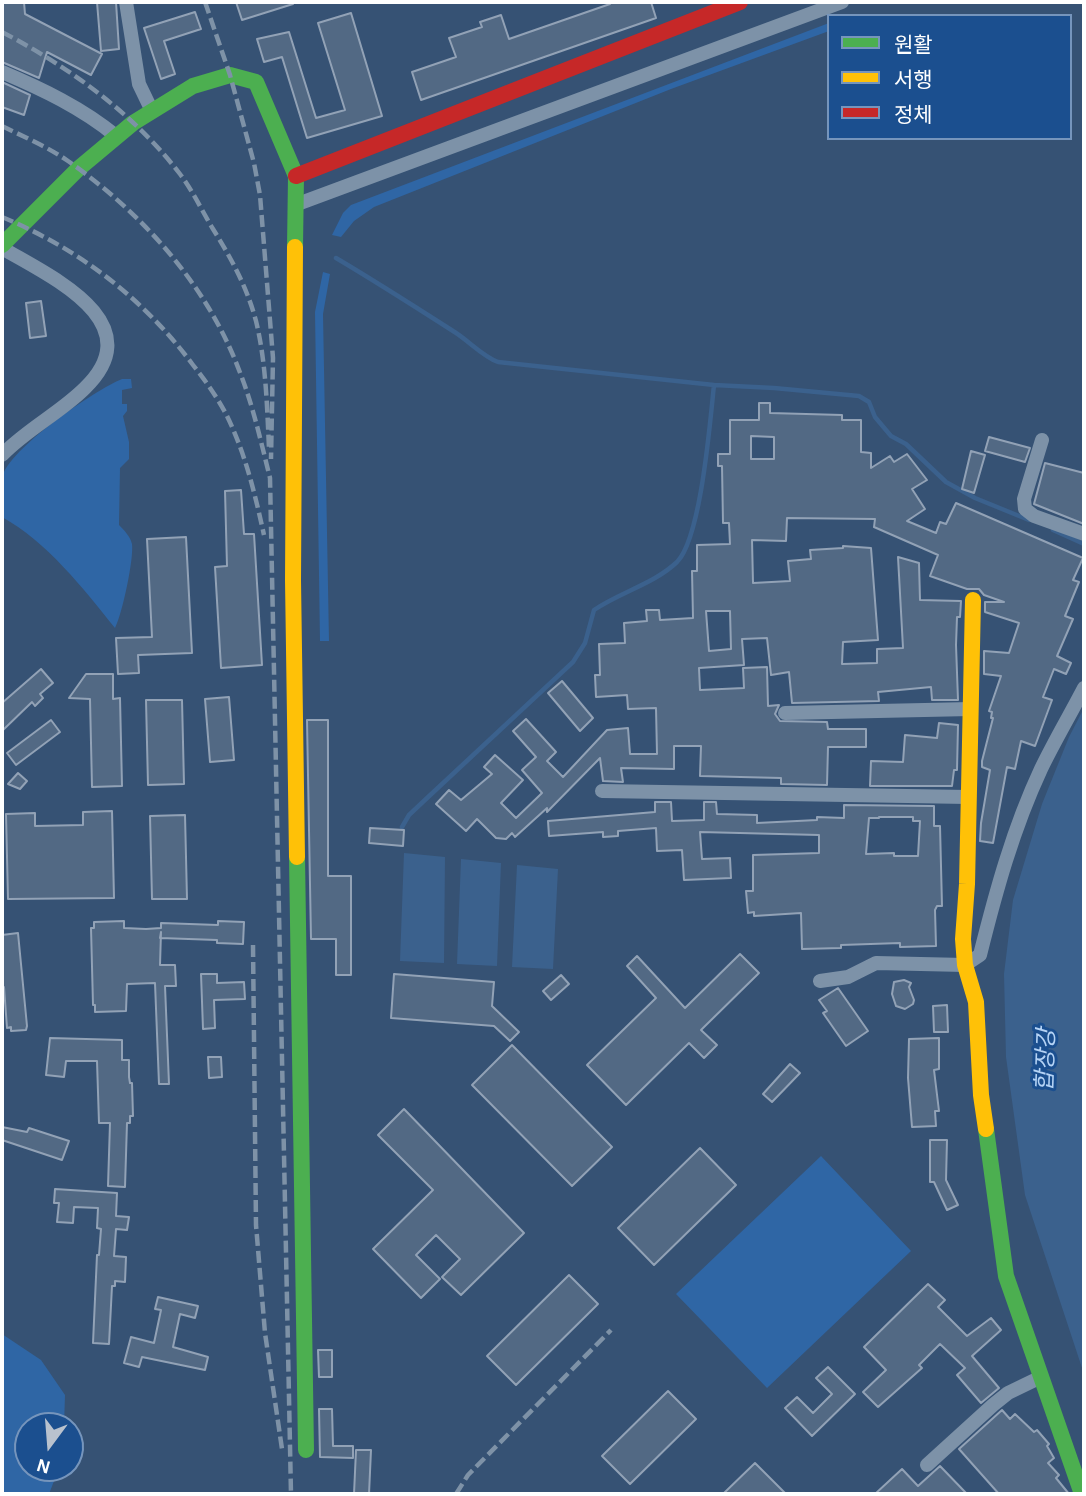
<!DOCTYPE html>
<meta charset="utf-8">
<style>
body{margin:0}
#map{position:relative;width:1086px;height:1496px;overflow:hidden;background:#365274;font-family:"Alegreya Sans","Noto Sans KR",sans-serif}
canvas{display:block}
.frame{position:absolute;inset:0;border:4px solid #fff;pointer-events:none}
.legend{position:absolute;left:827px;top:14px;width:245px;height:126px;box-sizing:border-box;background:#1b4f8f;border:2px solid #7695bc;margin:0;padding:9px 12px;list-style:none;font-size:21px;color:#fff}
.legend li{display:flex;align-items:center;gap:14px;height:35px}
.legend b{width:35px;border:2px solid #7695bc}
.north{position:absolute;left:14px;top:1412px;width:70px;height:70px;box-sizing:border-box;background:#1b4f8f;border:2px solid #7695bc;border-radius:50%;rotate:196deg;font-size:19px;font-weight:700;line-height:28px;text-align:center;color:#fff}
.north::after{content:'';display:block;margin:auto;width:24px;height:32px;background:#b9c2ce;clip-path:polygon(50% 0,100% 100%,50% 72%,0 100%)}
</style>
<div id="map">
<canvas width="1086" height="1496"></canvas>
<div class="frame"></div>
<ul class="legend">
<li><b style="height:9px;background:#4caf50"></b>원활</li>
<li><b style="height:9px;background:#ffc107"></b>서행</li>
<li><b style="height:9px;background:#c62828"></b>정체</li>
</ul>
<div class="north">N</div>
</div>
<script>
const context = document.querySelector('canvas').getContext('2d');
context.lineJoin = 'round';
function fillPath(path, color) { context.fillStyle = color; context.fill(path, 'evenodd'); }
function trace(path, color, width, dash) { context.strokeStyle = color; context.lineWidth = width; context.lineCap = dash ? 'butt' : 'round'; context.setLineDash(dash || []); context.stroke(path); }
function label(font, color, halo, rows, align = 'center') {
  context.font = font + ' "Alegreya Sans","Noto Sans KR",sans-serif'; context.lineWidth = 6; context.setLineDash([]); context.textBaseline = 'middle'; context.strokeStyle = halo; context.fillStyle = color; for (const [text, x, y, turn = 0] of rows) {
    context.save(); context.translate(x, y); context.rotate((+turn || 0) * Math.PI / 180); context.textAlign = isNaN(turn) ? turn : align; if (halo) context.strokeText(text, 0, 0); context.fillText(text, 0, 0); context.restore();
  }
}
fillPath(new Path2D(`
 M829 23V31L671 89 374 207 354 221 341 237 332 235 343 213 351 205Z
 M323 272 330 274 323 314 329 641H320L315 312Z
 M122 379H131L132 388 122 390V404H127V411L123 416 129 442V459L120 468 119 525C124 530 130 536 132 544 134 559 122 615 115 628 83 588 47 542 2 517 2 505 0 490 2 478 8 449 95 390 122 379Z
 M821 1156 911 1251 767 1388 676 1294Z
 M2 1334 41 1360 65 1395 64 1426H28V1468H59L49 1494H2Z`), '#2f66a5');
fillPath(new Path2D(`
 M1084 708V1374L1025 1195 1006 1057 1004 974 1013 900 1042 804 1069 737Z
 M404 853 445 857 444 963 400 961Z
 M461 859 501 863 497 966 457 964Z
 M517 865 558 869 553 969 512 967Z`), '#3b618d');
trace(new Path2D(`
 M336 258C375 281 414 306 453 331 468 340 482 356 498 362L714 385 774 388 859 396 869 402 875 417 891 436 906 444 946 482 975 498 1029 520
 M1053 530 1084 544
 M402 827 409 815 426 799 573 662 585 643 594 610C620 592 654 584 677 562 701 538 710 422 714 385`), '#3b618d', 4.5);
const building = new Path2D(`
 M2 2H24L25 14 102 54 91 75 47 52 39 78 2 62Z
 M97 2H116L119 49 101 51Z
 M236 2H292L293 4 242 20Z
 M609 2H651L656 18 421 100 412 72 456 57 449 38 482 27 480 22 501 15 509 39 610 4Z
 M195 12 201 29 164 41 175 74 161 79 144 28Z
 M351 13 382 116 307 138 282 57 264 62 257 39 289 32 316 118 345 110 318 23Z
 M2 82 30 95 24 115 2 107Z
 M41 301 46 336 30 338 26 303Z
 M759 403H770V413L842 415V420H861V452L871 453V468L890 456 894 462 907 454 927 480 912 489 925 509 907 521 936 533 940 522 946 524 956 503 1083 558 1073 580 1079 582 1065 616 1073 619 1057 656 1071 663 1066 674 1054 669 1043 697 1052 700 1035 746 1021 741 1015 769 1007 767 993 843 980 841 981 823 990 770 982 767V761L993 718H991L992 712 989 711 1001 676 984 674V651L1009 653 1019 623 985 612V602H1004L984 595 979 589H967L930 576 938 555 874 527 875 519 787 518 786 541 752 540 753 583 790 581 788 561 811 559 810 550 843 548V546L871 548 878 640 843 642 842 664 877 663V649L903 648 898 557 919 563 920 600 961 601 960 617H957L956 645 958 700H932L931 687 878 692 879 701 792 703 789 672 771 675 767 638 742 639 744 665 699 668 700 690 744 688 743 668 767 667 768 706 779 705 775 714 780 721 827 722 828 729H866V747H828L827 785 781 784V778L700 776 701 746H674V769L621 768 623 782 603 781 600 758 547 812V808L515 837 512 833 506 839 496 838 477 819 466 831 436 804 449 790 461 800 492 774 484 767 495 755 523 780 501 803 516 818 542 793 522 770 536 757 513 731 526 719 556 752 547 761 563 777 607 730 628 728 630 754H657L656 708 628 709 627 695 596 697 595 675H600L599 644 625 643 624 623 647 621 646 610H659L660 620 693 618 692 571H697V545L730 544 729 523H723L722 466H718V454H730V420H759ZM751 436 774 437V459H751ZM706 611H730L731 649 709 651Z
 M989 437 1030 448 1025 462 985 451Z
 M971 451 985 455 974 493 962 489Z
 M1045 463 1084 473V524L1034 504Z
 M241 490 244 534H254L262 665 221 668 215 567 227 566 225 491Z
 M186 537 192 653 138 655 139 673 118 674 116 638 152 637 147 539Z
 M41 669 53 683 40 694 43 698 35 706 32 702 2 731V703Z
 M86 674H113V699L120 698 122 786 92 787 90 699 69 698Z
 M562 681 593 718 580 731 548 693Z
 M229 697 234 760 210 762 205 699Z
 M146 700H182L184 784 148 785Z
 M51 720 60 732 16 765 7 753Z
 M307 720H328V876H351V975H336V939H311Z
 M939 723 958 725 957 770H954L952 786H870L871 761 903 762 905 735 937 738Z
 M18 773 27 781 20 789 8 784Z
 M655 802H671L672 821 704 820V802H716L717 814 757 815V823L817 820V817L844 818V805L934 806V826H940L942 906H937L935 910 936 946 900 947V943L841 945V948L802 949 801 913 754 916V912L748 913 746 891H753V855L819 853V835L700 832 702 859 730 858 731 878 684 880 682 850 657 851 656 828 618 831V836L603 837V832L549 836 548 821 655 812ZM879 817H913V821H920L918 856H894V853L866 854 869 818H879Z
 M112 811 114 898 8 899 6 814 35 813V826L83 825V812Z
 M185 815 187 899H152L150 816Z
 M370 828 404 830 403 846 369 843Z
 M124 921V928L146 929 161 928V923L218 925V921L244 922 243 944 217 943V940L160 938 161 932 160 965H175L176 986H165L169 1084H159L155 983 127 984 126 1011 95 1012V1005H93L91 928H94V922Z
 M18 933 27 1026 26 1030 11 1031V1027L7 1028 4 987H2V935Z
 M740 954 759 973 701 1030 717 1045 704 1058 689 1043 626 1105 587 1065 656 998 627 966 637 956 685 1008Z
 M201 974H217V983L244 982 245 999 214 1000 215 1028 203 1029Z
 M394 974 494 982 492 1006 519 1032 510 1041 494 1026 391 1018Z
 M561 975 569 984 551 1000 543 991Z
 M904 980 911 983 909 987 914 1000 913 1004 905 1009 896 1006 892 994 894 982Z
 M838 988 868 1031 846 1046 823 1013 827 1011 819 1000Z
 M947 1005 948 1032H934L933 1006Z
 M50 1038 122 1040V1060H129V1077L130 1083H132L133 1116H130V1123H127L125 1187 108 1186 110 1123H99L97 1061H66L64 1077 46 1075Z
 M939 1038V1069L934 1070 939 1111H935L936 1126 912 1127 908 1078 909 1039Z
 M512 1045 612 1147 572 1186 472 1085Z
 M208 1057H221L222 1077 209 1078Z
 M790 1064 800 1073 772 1102 763 1094Z
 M404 1109 524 1233 461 1295 442 1277 460 1259 436 1235 416 1255 440 1279 421 1298 373 1249 433 1190 378 1135Z
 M2 1127 27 1132 29 1128 69 1141 62 1160 2 1140Z
 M930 1140H947L946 1180 958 1205 947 1210 934 1182H930Z
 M700 1148 736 1185 654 1265 618 1228Z
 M55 1189 117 1193 116 1216 129 1217 127 1230 116 1229 114 1256 126 1257 125 1282 115 1281V1286H112L109 1344 93 1343 97 1255H99L101 1229 97 1228 98 1208 74 1207 73 1223 57 1222 59 1203H54Z
 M569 1275 598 1304 516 1385 487 1356Z
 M928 1284 945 1300 938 1307 967 1336 991 1318 1001 1330 972 1356 999 1388 981 1403 957 1375 965 1368 940 1344 919 1365 922 1368 878 1407 863 1392 886 1370 864 1347Z
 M158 1297 198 1306 195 1318 180 1314 173 1347 208 1357 205 1370 142 1357 139 1367 124 1363 131 1337 154 1343 161 1310 155 1309Z
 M318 1350H332V1377H319Z
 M828 1367 855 1394 812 1436 785 1408 797 1397 813 1413 832 1394 816 1378Z
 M668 1391 696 1419 630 1484 602 1456Z
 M319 1409H332L333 1446H353V1458L320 1457Z
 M1002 1410 1010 1419 1015 1414 1034 1432 1037 1430 1049 1444 1047 1446 1054 1458 1048 1463 1059 1475 1056 1478 1069 1494H999L959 1449Z
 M356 1450H371L369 1494H354Z
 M755 1463 786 1494H723Z
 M940 1466 967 1494H875L902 1469 918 1486Z`);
fillPath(building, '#526984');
trace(building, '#92a2b6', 2);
trace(new Path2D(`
 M126 2 139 84 152 111
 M2 72C42 89 82 108 116 136
 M295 205 842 2
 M2 248C49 276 153 322 85 388 60 413 27 429 2 455
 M1042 440 1024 499 1025 509 1034 516 1084 534
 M785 713 971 709
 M602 791 968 797
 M820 981 848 977 876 963 965 965 980 955C996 891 1013 829 1041 769 1054 742 1070 715 1084 688
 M927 1465 993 1405 1008 1393 1041 1377`), '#7d92a8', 14);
trace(new Path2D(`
 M2 245 78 169 133 123 193 86 230 75 256 82 296 176 295 247
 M297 857 306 1450
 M986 1129 1006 1276 1082 1494`), '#4caf50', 16);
trace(new Path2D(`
 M295 247 293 580 297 857
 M973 600 967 884 963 939 965 965 976 1002 981 1095 986 1129`), '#ffc107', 16);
trace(new Path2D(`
 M296 176 740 2`), '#c62828', 16);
trace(new Path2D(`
 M205 2 230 75 254 163 260 195 273 358 271 459
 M2 32C69 67 133 113 180 174 193 191 202 211 213 229 231 258 247 287 256 321 266 362 267 406 269 448
 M2 126C24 137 48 147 68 161 142 213 207 285 239 370 253 405 261 442 270 478L291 1494
 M2 217C79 249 143 298 193 365 205 380 217 397 226 414 245 452 255 494 264 535
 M253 945 256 1225 265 1333 282 1449
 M456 1494 468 1475 611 1330`), '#7e92a7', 4.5, [12, 5]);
label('italic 23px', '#b5d3f5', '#1b4f8f', [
 ["합장강",1046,1060,-88]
]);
</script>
